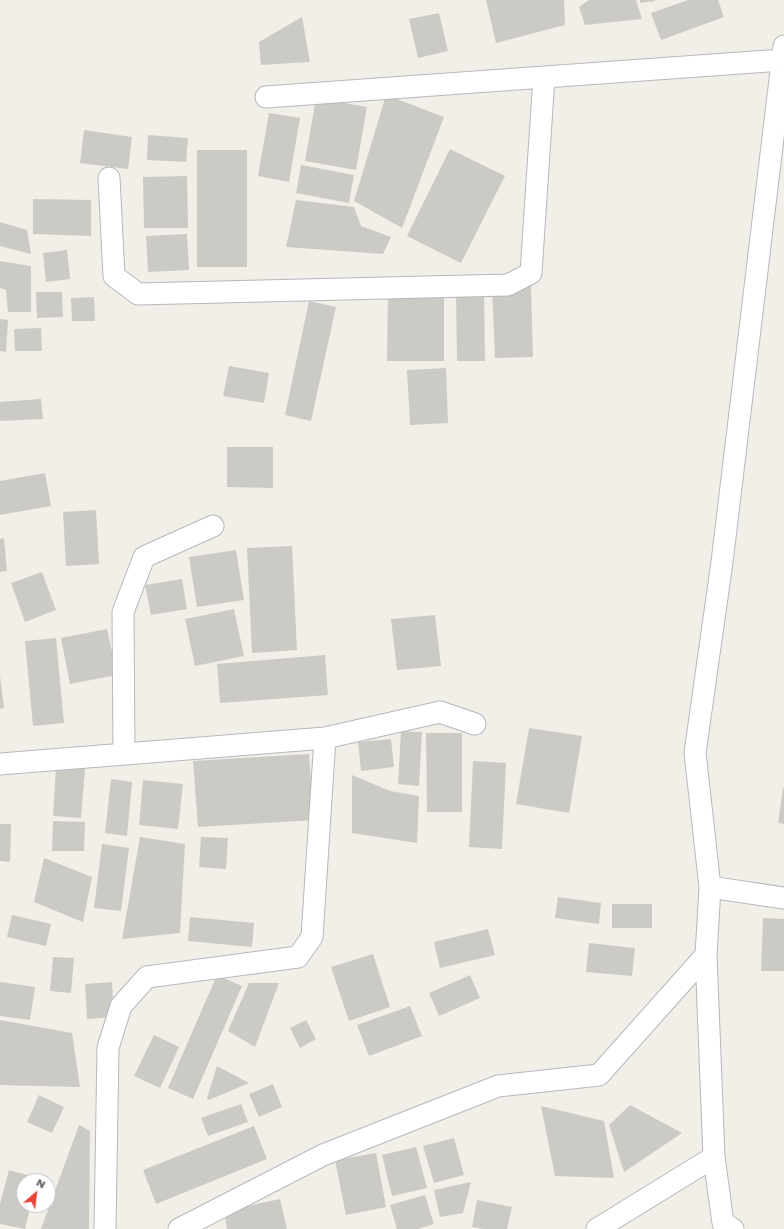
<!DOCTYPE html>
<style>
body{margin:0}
#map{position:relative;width:784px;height:1229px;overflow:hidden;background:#f1efe8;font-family:Poppins,sans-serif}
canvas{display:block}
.north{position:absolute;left:16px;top:1173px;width:40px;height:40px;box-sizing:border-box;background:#fff;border:1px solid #bfc1c3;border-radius:50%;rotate:28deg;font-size:11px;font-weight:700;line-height:16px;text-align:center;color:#5f6368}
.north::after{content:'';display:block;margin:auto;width:14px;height:18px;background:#ea4335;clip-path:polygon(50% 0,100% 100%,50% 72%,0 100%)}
</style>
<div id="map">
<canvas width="784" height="1229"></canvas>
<div class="north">N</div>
</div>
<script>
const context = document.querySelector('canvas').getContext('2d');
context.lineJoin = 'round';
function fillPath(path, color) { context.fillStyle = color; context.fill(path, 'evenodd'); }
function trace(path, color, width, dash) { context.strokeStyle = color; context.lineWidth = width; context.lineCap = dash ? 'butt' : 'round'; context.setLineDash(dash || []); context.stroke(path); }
fillPath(new Path2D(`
 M486 0H564L565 25 496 43Z
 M589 0H636L642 19 585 25 579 7Z
 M640 0H655V1L640 3Z
 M688 0H718L724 17 661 40 651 13Z
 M439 13 448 51 418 58 409 19Z
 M302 17 310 62 261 65 259 42Z
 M386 95 444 117 402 228 354 201Z
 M316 98 367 107 356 170 305 161Z
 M269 113 300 118 289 182 258 176Z
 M84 130 132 137 128 169 80 163Z
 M148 135 188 138 186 162 147 160Z
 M450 149 505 176 461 263 407 236Z
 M197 150H247V267H197Z
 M301 165 354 175 349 203 296 193Z
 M187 176 188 228H144L143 177Z
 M33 199 91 200V236L33 234Z
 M296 200 354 207 361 226 391 237 383 254 286 247Z
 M0 222 27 230 31 254 0 246Z
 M187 234 189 270 148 272 146 236Z
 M67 250 70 279 46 282 43 253Z
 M0 261 31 266V312H8L6 290 0 288Z
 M531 285 533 357 495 358 492 286Z
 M36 292H62L63 317 37 318Z
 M388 292 444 293V361H387Z
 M456 293H484L485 361H457Z
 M94 297 95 321H72L71 298Z
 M309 301 336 307 311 421 285 415Z
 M0 319 8 320 6 352 0 351Z
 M41 328 42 351H15L14 329Z
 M229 366 269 373 264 403 223 396Z
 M446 368 448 423 410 425 407 370Z
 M41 399 43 419 0 421V402Z
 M227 447H273V488L227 487Z
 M45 473 51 506 0 515V481Z
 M96 510 99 564 66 566 63 512Z
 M4 538 7 571 0 572V539Z
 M292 546 297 650 252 653 247 548Z
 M236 550 244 600 197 607 189 557Z
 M42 572 56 610 25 622 11 583Z
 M182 579 187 609 151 615 145 585Z
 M234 609 244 656 195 666 185 619Z
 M435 615 441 666 397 670 391 619Z
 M107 629 117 675 70 684 61 638Z
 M56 638 64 723 33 726 25 641Z
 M325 655 328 695 220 703 217 664Z
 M0 676 4 708 0 709Z
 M529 728 582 736 569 813 516 804Z
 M401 731 422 732 419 786 398 784Z
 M426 733H462V812H427Z
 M391 739 394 767 361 771 358 742Z
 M309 754 314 820 198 827 193 761Z
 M473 761 506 763 502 849 469 847Z
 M56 767 85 769 81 818 53 816Z
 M352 775 390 791 419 796 417 843 352 833Z
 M111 779 132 782 127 836 105 833Z
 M143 780 183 784 178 829 139 825Z
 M783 788H784V824L778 823Z
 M53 821 85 822 84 851H52Z
 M0 824H11L10 862 0 861Z
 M140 837 185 844 180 933 122 939Z
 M201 837 228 838 226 869 199 867Z
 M102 844 129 848 121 911 94 908Z
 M44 858 92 877 83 922 34 902Z
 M558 897 601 903 599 924 555 918Z
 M612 904H652V928H612Z
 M12 915 51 924 46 946 7 937Z
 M190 917 254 923 252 947 188 941Z
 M763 918 784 919V971H761Z
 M488 929 495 955 440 968 434 942Z
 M589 943 635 948 632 976 586 972Z
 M373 954 390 1007 349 1021 331 967Z
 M53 957 74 958 71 993 50 991Z
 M217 975 242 986 193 1099 168 1088Z
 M470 975 480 998 439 1016 429 993Z
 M0 982 35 987 30 1020 0 1016Z
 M112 982 114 1017 87 1019 85 984Z
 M249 983H279L255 1047 228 1031Z
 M410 1006 422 1036 369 1056 357 1025Z
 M0 1020 72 1033 80 1087 0 1085Z
 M306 1020 316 1039 300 1048 290 1028Z
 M154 1035 179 1047 160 1088 134 1076Z
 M217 1066 249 1083 209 1100 207 1098Z
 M273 1084 282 1107 259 1117 249 1094Z
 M39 1095 64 1107 52 1133 27 1122Z
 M241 1104 248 1122 208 1136 201 1118Z
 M630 1105 682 1133 624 1172 609 1125Z
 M541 1106 604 1121 614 1178 555 1176Z
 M79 1125 90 1131 89 1229H41Z
 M254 1126 267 1159 156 1204 143 1170Z
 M454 1138 464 1175 434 1183 423 1146Z
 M416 1147 427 1188 392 1196 382 1155Z
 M376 1153 386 1207 346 1215 335 1160Z
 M9 1170 38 1178 37 1181H24V1205H31L25 1229 0 1224V1204Z
 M471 1182 463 1213 440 1217 434 1190Z
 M425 1195 434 1224 418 1229H397L390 1205Z
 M280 1199 287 1229H227L224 1211Z
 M477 1200 512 1207 507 1229H484L472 1227Z`), '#cccac5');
const street = new Path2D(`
 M266 97 782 60
 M109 178 114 276 138 294 508 285 531 273 544 77
 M325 738 440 712 475 724
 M124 754 123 612 144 557 213 526
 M0 764 325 738 312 937 298 957 147 977 121 1006 108 1048 105 1229
 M710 887 784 898
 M714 1157 723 1223 733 1229
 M179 1229 323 1155 498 1086 599 1075 706 955
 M597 1229 714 1157 706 955 710 887 695 753 722 562 784 46`);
trace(street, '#b5b8bc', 23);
trace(street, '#fff', 21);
</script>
